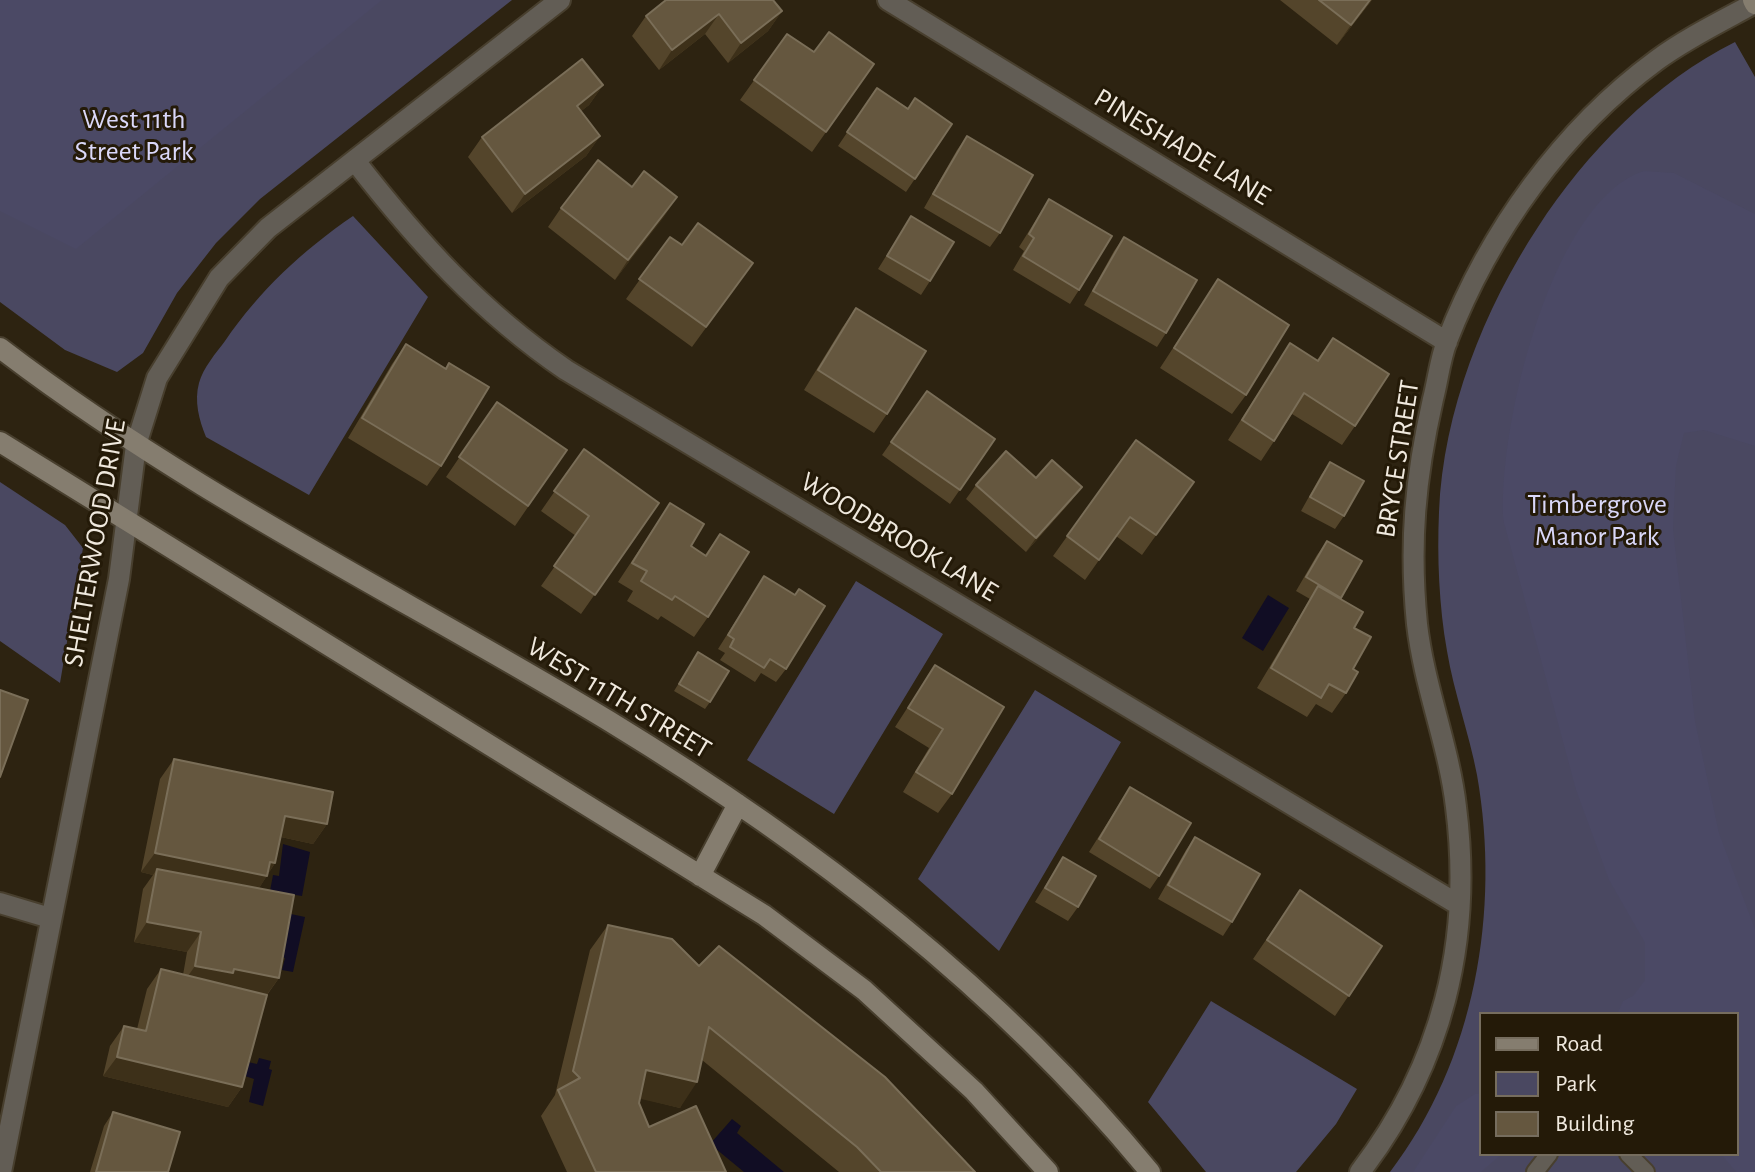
<!DOCTYPE html>
<style>
body{margin:0}
#map{position:relative;width:1755px;height:1172px;overflow:hidden;background:#2d2311;font-family:"Alegreya Sans",sans-serif}
canvas{display:block}
.legend{position:absolute;left:1479px;top:1012px;width:260px;height:144px;box-sizing:border-box;background:#241a08;border:2px solid #766d5e;margin:0;padding:10px 14px;list-style:none;font-size:24px;color:#f0e9de}
.legend li{display:flex;align-items:center;gap:16px;height:40px}
.legend b{width:40px;border:2px solid #766d5e}
</style>
<div id="map">
<canvas width="1755" height="1172"></canvas>
<ul class="legend">
<li><b style="height:10px;background:#857d6f"></b>Road</li>
<li><b style="height:22px;background:#4a4861"></b>Park</li>
<li><b style="height:22px;background:#65573f"></b>Building</li>
</ul>
</div>
<script>
const context = document.querySelector('canvas').getContext('2d');
context.lineJoin = 'round';
function fillPath(path, color) { context.fillStyle = color; context.fill(path, 'evenodd'); }
function trace(path, color, width, dash) { context.strokeStyle = color; context.lineWidth = width; context.lineCap = dash ? 'butt' : 'round'; context.setLineDash(dash || []); context.stroke(path); }
function label(font, color, halo, rows, align = 'center') {
  context.font = font + ' "Alegreya Sans",sans-serif'; context.lineWidth = 6; context.setLineDash([]); context.textBaseline = 'middle'; context.strokeStyle = halo; context.fillStyle = color; for (const [text, x, y, turn = 0] of rows) {
    context.save(); context.translate(x, y); context.rotate((+turn || 0) * Math.PI / 180); context.textAlign = isNaN(turn) ? turn : align; if (halo) context.strokeText(text, 0, 0); context.fillText(text, 0, 0); context.restore();
  }
}
fillPath(new Path2D(`
 M0 0H512L260 199 216 243 177 293 143 353 117 372 65 350 0 302Z
 M1735 42 1755 77V1172H1390C1475 1061 1501 911 1477 775 1469 733 1454 693 1447 651 1439 606 1437 557 1439 512 1443 412 1484 309 1538 227 1585 154 1656 81 1735 42ZM1481 1014H1737V1154H1481Z
 M353 216 428 297 309 495 206 437C199 420 194 401 199 383 203 368 216 353 225 341 260 290 302 251 353 216Z
 M0 482 65 525 83 548 60 683 0 641Z
 M856 581 943 634 834 814 747 760Z
 M1035 690 1121 742 999 951 918 879Z
 M1211 1001 1357 1089 1336 1124 1296 1172H1206L1148 1102Z`), '#4a4861');
fillPath(new Path2D(`
 M0 0H382L76 249 0 211Z
 M1644 171 1674 173 1755 214V446L1704 430 1684 433 1676 466 1673 529 1695 721 1719 833 1755 929V1172H1736L1721 1154H1737V1014H1617L1623 1001 1633 996 1645 980V943L1609 880 1576 790 1504 523C1496 436 1550 200 1644 171Z
 M1475 1094H1481V1154H1502L1481 1172H1413L1456 1106Z`), '#4b4965');
fillPath(new Path2D(`
 M1268 595 1289 608 1263 651 1242 638Z
 M283 844 310 852 302 896 270 891 273 875 279 876Z
 M286 913 305 917 293 972 282 970 285 958 278 956Z
 M259 1058 271 1061 269 1069 272 1070 263 1106 249 1102 254 1079 245 1076 248 1062 257 1064Z
 M732 1119 741 1126 737 1133 784 1172H744L710 1144Z`), '#110d24');
const service = new Path2D(`
 M1628 1154 1646 1172
 M1535 1172 1549 1154`);
const minor = new Path2D(`
 M888 0 1447 342
 M355 161C419 243 480 311 566 370L1459 905
 M0 903 50 918
 M1 1172 119 579 136 445 157 378 219 278 268 228 560 0
 M1360 1172C1442 1065 1473 941 1456 807 1449 746 1424 686 1417 624 1409 544 1415 478 1433 399 1438 380 1440 359 1447 341 1489 232 1563 129 1657 60 1687 38 1722 21 1755 3`);
const secondary = new Path2D(`
 M1753 0 1755 4
 M0 348C189 493 406 598 609 721 812 845 998 987 1150 1172
 M0 442 764 915 864 990 974 1091 1048 1172
 M700 876 738 804`);
trace(service, '#483f2e', 20);
trace(minor, '#483f2e', 24);
trace(secondary, '#483f2e', 24);
trace(service, '#625d55', 16);
trace(minor, '#625d55', 20);
trace(secondary, '#857d6f', 20);
fillPath(new Path2D(`
 M1280 0H1372L1337 45Z
 M782 11 768 31 728 63 705 34 659 70 632 36 646 16Z
 M787 34 814 52 874 64 812 152 740 100Z
 M603 85 589 105 581 111 600 136 586 156 512 213 468 157 482 137Z
 M877 88 908 108 952 124 906 192 838 146Z
 M967 136 1000 233 990 247 924 208 957 150Z
 M632 187 677 197 615 280 548 227 561 208Z
 M1049 199 1079 290 1070 304 1013 270 1024 251 1019 247Z
 M911 216 930 281 921 295 878 269Z
 M670 237 682 245 753 263 692 347 626 299Z
 M1124 237 1166 333 1157 347 1084 305 1114 251Z
 M1218 279 1246 395 1232 414 1160 368Z
 M856 308 887 414 874 433 804 390 842 328Z
 M1333 338 1355 426 1342 445 1292 414 1261 461 1228 440 1290 343 1317 360Z
 M406 344 445 368 449 363 441 466 427 486 348 438 392 364Z
 M927 391 995 439 950 504 882 455Z
 M497 402 567 450 515 526 446 477Z
 M1136 440 1194 482 1142 555 1116 536 1085 580 1053 556Z
 M584 449 659 503 581 614 541 586 576 536 541 511Z
 M1330 462 1344 516 1335 529 1301 511 1321 475Z
 M1036 478 1072 500 1026 552 966 499 976 485Z
 M670 503 691 546 705 555 720 534 708 617 694 637 661 616 658 620 627 601 633 591 618 582Z
 M1327 541 1362 561 1340 599 1354 628 1353 669 1346 693 1332 713 1316 704 1307 717 1257 688 1310 599 1296 591 1317 555Z
 M764 576 786 669 776 682 761 673 755 682 720 660 725 653 718 649Z
 M698 652 710 702 705 709 674 691Z
 M935 665 952 794 938 813 903 792 929 748 895 727Z
 M174 759 327 824 313 844 281 837 275 863 259 888 279 978 267 995 242 1087 228 1107 103 1076 110 1046 124 1026 137 1029 147 989 161 969 183 975 187 952 134 942 143 889 153 875 141 872 160 779Z
 M1130 787 1159 876 1150 889 1089 852Z
 M1195 837 1232 922 1223 936 1158 899 1186 850Z
 M1063 857 1078 907 1068 921 1035 902Z
 M1300 890 1382 946 1335 1016 1253 959Z
 M608 925 699 966 975 1172H839L702 1060 680 1108 640 1098 639 1103 649 1127 726 1172H567L541 1116 555 1095 590 950Z
 M113 1112 168 1172H90L104 1126Z`), '#54452b');
fillPath(new Path2D(`
 M1370 0H1372L1337 45 1351 25Z
 M782 11 768 31 728 63 741 43Z
 M719 14 705 34 659 70 672 50Z
 M603 85 589 105 563 126 577 106Z
 M600 136 586 156 512 213 525 194Z
 M677 197 664 217 615 280 628 260Z
 M1082 487 1072 500 1026 552 1036 538Z
 M285 816 327 824 313 844 272 835Z
 M155 853 270 862 275 863 254 896 157 869 153 875 141 872Z
 M147 922 201 932 187 952 134 942Z
 M195 966 234 969 279 978 265 997 181 986Z
 M117 1057 242 1087 228 1107 103 1076Z
 M646 1070 697 1082 680 1108 628 1096Z`), '#3d3019');
const building = new Path2D(`
 M666 0H773L782 11 741 43 719 14 672 50 646 16Z
 M1319 0H1370L1351 25Z
 M829 32 874 64 826 132 754 80 787 34 814 52Z
 M582 59 603 85 577 106 600 136 525 194 482 137Z
 M877 88 908 109 915 98 952 124 915 179 847 132Z
 M967 136 1033 175 1000 233 933 194Z
 M598 160 632 187 644 171 677 197 628 260 561 208Z
 M1049 199 1112 236 1079 290 1023 256 1034 238 1029 234Z
 M911 216 954 242 930 281 887 256Z
 M698 223 753 263 706 327 639 279 670 237 682 245Z
 M1124 237 1197 280 1166 333 1093 291Z
 M1218 279 1289 325 1246 395 1174 348Z
 M856 308 926 351 887 414 818 370Z
 M1333 338 1389 374 1355 426 1304 393 1274 441 1242 420 1290 343 1318 361Z
 M406 344 446 369 449 363 489 387 441 466 362 418Z
 M927 391 995 439 960 490 891 442Z
 M497 402 567 450 528 506 459 457Z
 M1136 440 1194 482 1156 535 1130 517 1099 560 1067 536Z
 M584 449 659 503 595 595 554 566 589 516 554 491Z
 M1006 451 1036 478 1052 460 1082 487 1036 538 976 485Z
 M1330 462 1364 481 1344 516 1310 497Z
 M670 503 704 524 691 546 706 556 720 534 749 552 708 617 675 596 672 600 641 581 647 571 632 563Z
 M1327 541 1362 561 1341 598 1306 577Z
 M764 576 795 595 799 589 825 606 786 669 770 659 764 668 730 647 734 639 728 635Z
 M1318 586 1363 612 1354 628 1371 637 1353 669 1358 672 1346 693 1329 684 1321 698 1271 668Z
 M698 652 729 671 710 702 679 684Z
 M935 665 1004 707 952 794 916 772 943 729 908 708Z
 M0 690 28 700 0 777Z
 M174 759 333 792 327 824 285 816 275 863 270 862 267 876 155 853Z
 M1130 787 1191 823 1159 876 1099 839Z
 M1195 837 1260 874 1232 922 1168 885Z
 M1063 857 1096 876 1078 907 1045 888Z
 M157 869 294 895 279 978 234 969 233 973 195 966 201 932 147 922Z
 M1300 890 1382 946 1349 996 1267 940Z
 M608 925 672 939 699 966 719 946 885 1077 975 1172H881L857 1147 709 1027 697 1082 646 1070 639 1103 649 1127 696 1106 726 1172H596L558 1090 580 1078 573 1071Z
 M161 969 267 995 242 1087 117 1057 124 1026 146 1031Z
 M113 1112 180 1132 168 1172H96Z`);
fillPath(building, '#65573f');
trace(building, '#7a6e58', 2);
label('28px', '#dad8f9', '#241a08', [
 ["West 11th",134,120],
 ["Street Park",134,152],
 ["Timbergrove",1597,505],
 ["Manor Park",1597,537]
]);
label('28px', '#f0e9de', '#241a08', [
 ["PINESHADE LANE",1182,147,31],
 ["BRYCE STREET",1398,459,-81],
 ["WOODBROOK LANE",899,537,31],
 ["SHELTERWOOD DRIVE",95,543,-80],
 ["WEST 11TH STREET",619,698,31]
]);
</script>
